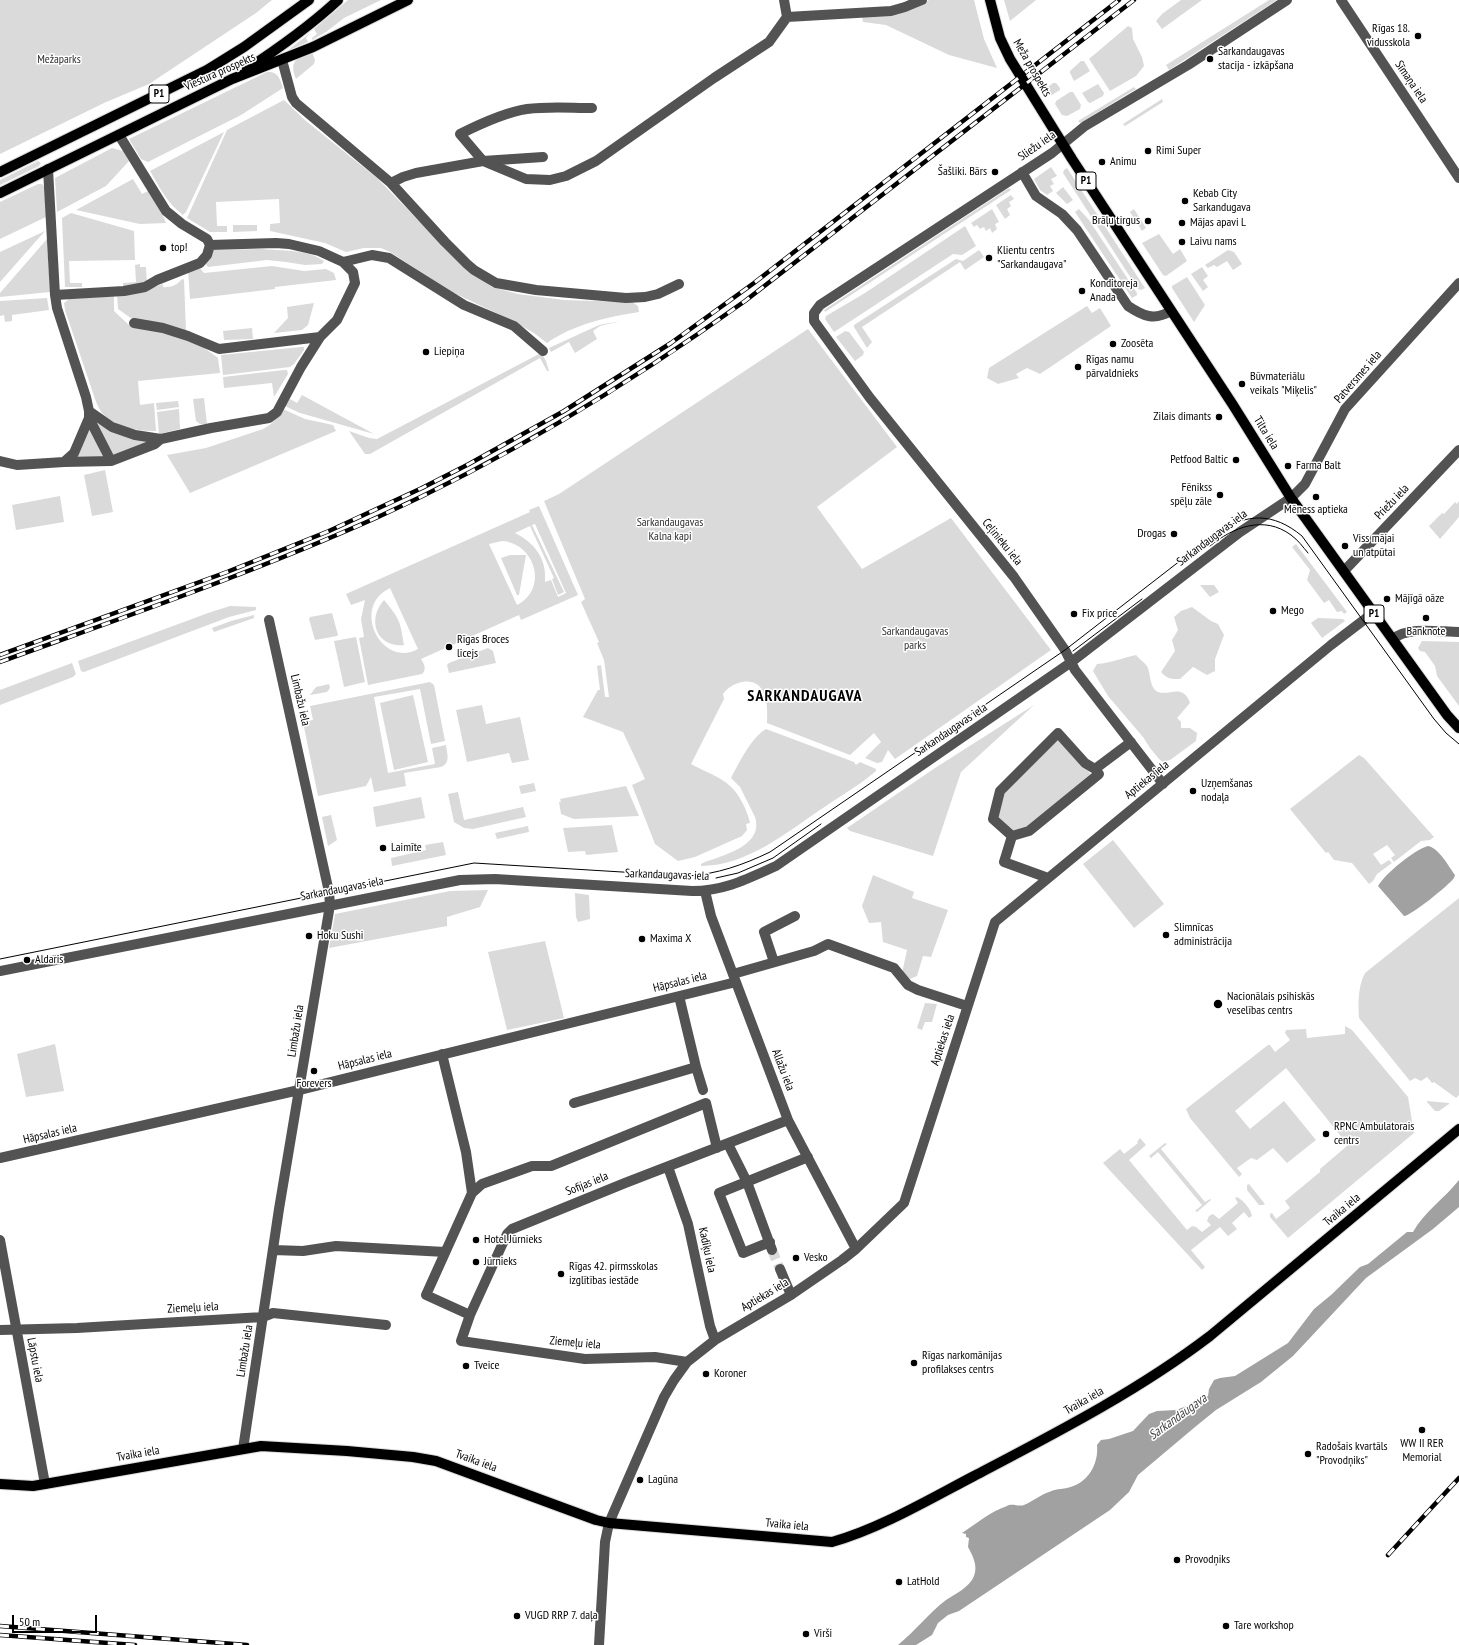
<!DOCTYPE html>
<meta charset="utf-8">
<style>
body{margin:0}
#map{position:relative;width:1459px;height:1645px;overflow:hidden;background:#fff;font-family:"PT Sans Narrow",sans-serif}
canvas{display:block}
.scale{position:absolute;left:12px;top:1615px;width:85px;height:18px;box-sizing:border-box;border:2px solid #000;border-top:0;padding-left:5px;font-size:12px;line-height:14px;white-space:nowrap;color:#000;-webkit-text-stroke:3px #fff;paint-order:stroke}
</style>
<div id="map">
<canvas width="1459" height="1645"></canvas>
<div class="scale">50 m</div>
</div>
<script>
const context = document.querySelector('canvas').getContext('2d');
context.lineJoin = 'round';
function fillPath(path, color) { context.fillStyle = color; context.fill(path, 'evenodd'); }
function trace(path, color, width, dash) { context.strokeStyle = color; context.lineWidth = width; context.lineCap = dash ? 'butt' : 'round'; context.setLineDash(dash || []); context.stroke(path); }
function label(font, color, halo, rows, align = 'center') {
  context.font = font + ' "PT Sans Narrow",sans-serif'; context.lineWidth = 3; context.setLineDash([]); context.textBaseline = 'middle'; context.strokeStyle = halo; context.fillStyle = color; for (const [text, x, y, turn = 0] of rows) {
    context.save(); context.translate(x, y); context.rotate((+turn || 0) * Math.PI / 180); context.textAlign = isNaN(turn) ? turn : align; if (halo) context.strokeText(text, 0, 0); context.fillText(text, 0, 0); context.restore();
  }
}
fillPath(new Path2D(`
 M0 0H272L256 13 149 84 104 103 0 154Z
 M348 0H381L344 18 326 32 312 40V38L317 34 314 29Z
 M929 0H974L984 39 997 68 949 55 886 25 863 22 862 16C888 15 907 14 929 0Z
 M1004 0H1036L1010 21Z
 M1181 0H1202L1162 29 1156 21 1162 14Z
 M1269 0H1277L1169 70 1166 65Z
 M1128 26 1132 28 1133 39 1142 57 1144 66 1136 76 1110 91 1089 59Z
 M310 33 306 38 308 42 287 51Z
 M312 52 315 60 314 64 296 79C289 61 296 58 312 52Z
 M1081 61H1084L1090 71 1074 81 1070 73V71Z
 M267 72C278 71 280 79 283 88L241 115 148 162 141 159 129 139Z
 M1053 83H1056L1060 88V90L1052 95H1050L1047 90 1048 87Z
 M1098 84 1104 93 1103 96 1090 103 1088 102 1082 93Z
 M1134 87 1136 89 1080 123 1078 121Z
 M1070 92H1073L1081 105 1080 109 1067 116 1062 115 1055 104 1056 101Z
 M1162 99 1163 102 1125 126 1123 124Z
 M284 100 306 121 377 178 450 253 471 272 492 287 518 294 564 300 632 302 638 306 639 312C608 317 574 324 547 343L534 333 513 321 454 293 390 252 381 248H364L346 252 325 243 270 231V224L280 223 279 199 216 202 217 226H227V232H210L187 218 227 130Z
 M224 132 186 212 183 215C167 203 160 188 150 171Z
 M112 148 123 151 129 161 106 186 57 212 55 178Z
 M38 161 41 163 39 166 0 185V180Z
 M1051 167 1057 176 1051 179 1054 184 1050 186 1053 191 1047 195 1040 190 1034 179Z
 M1067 168 1145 288 1141 290 1138 289 1063 173 1064 170Z
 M133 179 142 194 148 191C152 197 165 218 166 223L140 224 76 210Z
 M38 184H42L45 188 46 217 0 239V202Z
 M1063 187 1073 200 1067 204 1056 193Z
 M1009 188 1011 190 825 312 824 310Z
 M1011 195 1014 199 1009 202 1011 206 1007 209 1010 215 1005 219 996 205Z
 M992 209 999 222 995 224 997 229 992 233 990 228 986 231 984 227 980 229 977 225 974 227 971 223Z
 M1079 209 1089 220 1137 293V295L1132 298 1075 212Z
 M1134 209 1146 228 1142 231 1130 212Z
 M71 213 134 231 135 260 69 261 70 283H82V287H65L62 218Z
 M233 225H257V231L233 232Z
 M965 226 976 246 962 255 953 254 834 332 825 319 826 316 865 293Z
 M45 231 0 282V252Z
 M1159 234 1173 254 1180 249 1187 261 1166 276 1163 275 1142 243Z
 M47 239 50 292 0 297V293Z
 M261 249C281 251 307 249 324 261L322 264 305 265 286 262 267 260 208 267 205 263 213 250Z
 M979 250 984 257 965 270 960 262 862 327 872 342 867 348 854 327V325L956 259 963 261Z
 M1228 250 1234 252 1242 264 1233 270 1227 261 1217 267 1214 265 1208 268 1205 265Z
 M140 264V267H146L147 285 123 286V283L136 282 135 265Z
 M272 266 304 271 326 269 334 273 336 280 275 287V289L190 299 188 270 199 267 204 273Z
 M1202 267 1208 276 1203 280 1208 287 1203 291 1191 274Z
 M1187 277 1205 305 1194 322 1172 288V286Z
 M184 279 186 331 135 321 118 309 117 295 148 289 163 284V287C170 288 177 285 181 280Z
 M114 296V311L131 327 160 332 189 340 203 347 218 358 220 373 138 381 140 405 154 403 156 431C139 432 115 427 102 413 99 409 97 404 95 399L65 310 64 303 69 299Z
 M47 298 49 310 12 315V321L5 322 4 315 0 316V301Z
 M314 303 308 325 302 330 274 333 288 318 287 307Z
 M1087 306 1092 313 1100 308 1111 326 1040 374 1027 368 1016 374 1019 378 998 384 987 378 989 368Z
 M621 321 600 326 593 331 597 339 575 353 569 342 551 352 549 348 599 325Z
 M252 328 253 339 224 340 223 331Z
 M808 329 897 447 817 507 862 569 951 518 1051 650 895 759 888 750 882 762 877 763 865 758 881 742 874 733 850 755 767 723C768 705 767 678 742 682 734 684 728 687 723 694L724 699 691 764C717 778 732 779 745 808 747 813 749 818 750 823L746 824 747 830 742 836 695 857 678 861 655 844 632 785 645 779 623 732 583 717 598 690H600L597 666 601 665 605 697H609L604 660 597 643 599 642 581 602 585 599 544 501 559 494Z
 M845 331 849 332 864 352 863 355 855 361 836 337Z
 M301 347H304V350L294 364 290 367 223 375 221 355Z
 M539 354H542L546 361 549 371H547L540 358 370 454H365L349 431 369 438 377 439Z
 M284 370H287L288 374 274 397 272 383 224 388 223 377Z
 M302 395 374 434 300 413 285 406 290 399 297 403Z
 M204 398 207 424H200L196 421 193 399Z
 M178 401 179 407 157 410 156 403Z
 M179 409 180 429 159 434 157 412Z
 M283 409 305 419 333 425 336 431 190 493 167 455 206 448 263 429C273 424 277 418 283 409Z
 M93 421 112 430 154 440 114 456Z
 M91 427 103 457 74 459Z
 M105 470 113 512 92 516 84 475Z
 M60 496 64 522 16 530 12 505Z
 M1459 501V517L1440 539 1429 526 1442 513 1444 514 1455 502 1457 504Z
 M539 506 578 595 521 620 519 615 421 659C424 663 427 670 422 674L368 685 359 638 364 637 361 619 365 600 351 605 346 594 530 512 529 510ZM535 524 566 593 558 597 551 580 545 582C547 559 535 543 515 533L530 526 554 578 552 579 558 595 564 592 532 525ZM502 541C535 543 549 589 517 605L489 544ZM390 588 418 649C382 669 350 607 390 588Z
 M1296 544 1347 612 1344 614 1342 611 1337 612 1329 600 1324 603 1307 580 1310 570 1292 547Z
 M510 555H526L519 595H517L501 558Z
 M1200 585H1214L1219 592 1210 597Z
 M384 600C400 619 400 621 404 645 377 648 366 620 384 600Z
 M230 606 256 607V610L229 617 84 672 81 671 78 661 211 612Z
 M1192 607 1211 621 1218 624 1224 635 1215 659V671L1207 675 1193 667 1180 679C1171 679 1167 679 1161 672L1175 651 1172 640 1178 630 1174 617 1181 611Z
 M332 613 338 635 337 636 315 640 309 619 310 617Z
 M254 615V618L214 632 212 628 231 621Z
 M1318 618 1343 619 1345 621 1322 638 1311 623Z
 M356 637 365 682 344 687 334 641Z
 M1422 641 1459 642V706L1437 676 1435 666 1425 652 1420 651 1418 648Z
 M488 648 493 651 496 663 449 673 447 665 449 663Z
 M1136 655C1139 659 1144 662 1147 666 1151 673 1149 688 1158 692 1170 696 1183 683 1190 703L1177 718 1181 722V728H1190L1197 733 1196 741 1170 760 1163 762 1159 759 1150 748 1143 737 1108 696 1093 671 1097 664C1111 663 1122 658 1136 655Z
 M72 663 76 674 73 677 0 705V690Z
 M430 682 434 685 445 741 431 744 420 689 374 697 388 773 435 764 432 748 446 745C447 754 451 763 441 767L404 773 406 786 374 792 371 777 366 786 318 796 303 722 313 720 310 706Z
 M329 684 330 688 327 692 310 695 316 687Z
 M413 695 428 762 394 770 380 703Z
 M482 705 486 724 520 717 529 760 512 763 509 753 467 762 456 710Z
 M1034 705 961 772 933 856 850 831 847 828 935 768Z
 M766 729 854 762 856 765 860 762 876 769V771C861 784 842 795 826 806 788 831 748 866 701 866V864L705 862C725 855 764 845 755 817L740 787 731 778C739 763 751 738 766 729Z
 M1057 737 1091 774 1028 827 1013 832 997 817 1002 793Z
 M1359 755 1364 758 1434 837 1430 840 1421 841 1394 862 1391 858 1395 855 1387 845 1373 854 1381 865 1389 860 1392 863 1377 874 1373 881 1369 884 1352 863 1334 860 1328 852 1326 853 1290 809Z
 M534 783 536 791 521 794 519 786Z
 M626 786 639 816 574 819 561 814 559 802H561L560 799Z
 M458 792 464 820 523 807 526 817 473 829 464 828 454 822 448 794Z
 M421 797 425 818 376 827 373 807Z
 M331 815 337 840 328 846 322 817Z
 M612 825 618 852 586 855 585 851 568 852 563 828Z
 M528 826 529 832 497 839 495 833Z
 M1113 840 1164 904 1134 928 1083 864Z
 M443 842 446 855 392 866 391 858 426 850 425 845Z
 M873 875 914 892 912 898 948 910 931 957 923 956 917 976 910 979 902 973 907 950 883 942 881 922 869 923 862 906Z
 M488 890 480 907 447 917V926L329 948 335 914 450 891Z
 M575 893 589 895 590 919 578 922 576 917Z
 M1459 898V1095L1456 1098 1434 1082 1432 1083 1427 1077 1421 1081 1415 1078 1410 1081 1359 1018C1358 1003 1358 986 1365 973Z
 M545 941 564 1018 507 1030 488 952Z
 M925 1003 937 1004 932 1022H925L922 1030 917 1028Z
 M1345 1026 1352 1030 1408 1097 1414 1133 1288 1238 1270 1217V1214L1272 1213 1276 1219 1290 1208 1285 1201 1320 1172V1169L1348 1145 1286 1068 1235 1111 1250 1129 1284 1101 1316 1140 1287 1163 1273 1148 1257 1160 1251 1158 1237 1168 1242 1174 1239 1177 1190 1118 1186 1109 1268 1045H1270L1275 1052 1290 1040 1285 1033 1286 1030 1306 1029 1307 1038 1345 1034Z
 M55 1044 64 1091 26 1097 17 1054Z
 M1427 1101 1449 1103V1104L1439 1111H1435L1427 1102Z
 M1140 1138 1146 1145 1129 1160 1187 1230 1192 1226 1196 1227 1202 1232 1211 1225 1207 1221 1209 1216 1213 1214 1219 1219 1238 1203 1235 1198 1237 1197C1243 1200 1251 1209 1252 1216L1249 1218 1244 1212 1232 1223 1237 1229 1228 1236 1220 1227 1191 1250 1205 1267 1202 1270 1103 1163 1120 1149 1124 1154 1138 1143 1137 1142Z
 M1165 1143 1167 1144 1161 1149 1205 1202 1210 1199 1211 1200 1197 1212 1195 1211 1202 1205 1158 1152 1151 1158 1149 1156Z
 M1249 1184 1265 1204 1263 1205H1259L1247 1190V1185Z`), '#dadada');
fillPath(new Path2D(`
 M1428 846C1439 848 1449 867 1455 875L1454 878C1449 885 1411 916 1404 916L1378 886C1386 873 1414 850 1428 846Z
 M1459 1180V1207L1433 1229 1366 1278 1293 1356 1261 1382 1216 1410 1195 1427 1138 1475 1129 1492 1110 1510 959 1611 948 1615 938 1623 932 1635 916 1645H898C915 1631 929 1613 946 1600 955 1594 970 1587 974 1576 978 1566 973 1556 968 1547L969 1538 966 1537V1534L962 1533C977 1523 990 1512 1007 1506 1012 1503 1019 1507 1024 1505 1033 1501 1040 1495 1049 1492 1055 1489 1061 1489 1067 1488 1087 1484 1099 1465 1097 1445L1101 1440 1109 1439 1133 1431 1149 1414 1157 1411 1176 1410 1200 1401 1208 1396 1209 1389 1214 1380 1220 1378 1235 1376 1288 1343 1314 1309 1331 1295 1360 1267 1368 1264 1407 1232H1413C1424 1212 1445 1198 1459 1180Z`), '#a1a1a1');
trace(new Path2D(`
 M772 1250 780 1269`), '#d9d9d9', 10, [10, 5]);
const major = new Path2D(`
 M990 0 1000 38 1010 59 1072 159 1233 405 1291 498 1447 715 1459 728
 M247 69C279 48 310 26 338 0
 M0 172 207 70 244 47 309 0
 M0 193 232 79 313 47 408 0
 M0 1484 33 1486 45 1484 261 1446 347 1451 413 1457 436 1461 596 1520 609 1523 832 1542C879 1529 930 1499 974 1476 1054 1434 1138 1391 1210 1336L1459 1129`);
trace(major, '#dbdbdb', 12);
trace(new Path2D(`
 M1341 0 1459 178
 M787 17 891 11 905 7 922 0
 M282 60 292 97 296 103 391 183 445 242 467 264 474 270 496 283 536 290 626 298 645 297 658 294 679 284
 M543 157 483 161 460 134C480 124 506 112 527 109 549 106 571 108 592 108
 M1022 172 1036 196 1062 214 1077 230 1128 306C1143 316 1154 321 1171 311
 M391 183 403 177 416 173 483 161 526 179 550 180 566 176 596 161 714 78 769 42 787 17 784 0
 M343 262 372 255 389 258 464 305 514 326 543 351
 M55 295 124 291 145 287 157 280 200 263 207 255 210 245
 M134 323 163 328 188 336 219 349 320 337
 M89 411 112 427 135 435 161 439 211 428 269 418 277 412 301 367 320 337 337 320 355 283 353 272 343 262 319 251 289 244 276 243 210 245 207 239 182 224 166 211 119 135
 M89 418 111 461
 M0 461 17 465 64 462 74 453 89 418V411L86 397 57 308 55 295 48 169
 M64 462 111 461 155 444 161 439
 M1344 571 1459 450
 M1393 639C1408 626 1439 632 1459 632
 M1163 784 1075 670 1065 650 1014 577 870 398 814 321V313L820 305 1052 153 1085 126 1188 65 1287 0
 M1012 836 993 819 1000 791 1058 733 1085 763 1095 769
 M1048 878 1004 862 1012 836 1029 831 1099 774 1095 769 1131 742
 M705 891 711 916 788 1120 856 1249
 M774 962 764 932 795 916
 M0 971 460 880 495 879 692 891C724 891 747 879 776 866L1070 663 1240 532 1291 498 1305 484 1345 409 1459 283
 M733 974 814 951 828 944 894 968 908 985 918 990 967 1006
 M442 1054 466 1152 472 1193
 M696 1067 703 1090
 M574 1103 696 1067 679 996
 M728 1144 747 1182 772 1250
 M0 1158 299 1090 736 982
 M668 1167 688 1224 710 1326 715 1340
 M0 1240 45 1484
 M770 1242 743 1253 719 1193 808 1157
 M273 1250 303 1251 336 1246 445 1252
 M780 1269 791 1295
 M470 1315 426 1295 472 1193 482 1184 532 1166H551L706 1103 717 1148
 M0 1330 77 1328 263 1317 273 1313 386 1325
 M687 1362 655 1357 585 1359 461 1341 470 1315 507 1234 512 1229 625 1183 788 1120
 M243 1449 279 1209 330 905 329 892 269 620
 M599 1645 605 1542 609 1523 664 1397 674 1380 687 1362 715 1340 791 1295 842 1260 856 1249 904 1203 995 922 1331 645 1373 613`), '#535353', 10);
trace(major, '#000', 10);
trace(new Path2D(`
 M1210 546C1233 527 1264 515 1291 535 1298 540 1303 547 1308 553
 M1073 651 1142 599
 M716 878 738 873 773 858 821 824
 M0 959 474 863 688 876C717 874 743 865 770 852L1065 650 1216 533C1247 513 1273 512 1302 536L1434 719 1446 733 1459 744`), '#000', 1);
const rail = new Path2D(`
 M0 655 227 572 329 531 422 488 469 464 564 411 671 343 754 283 1119 0
 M0 662C127 616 255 572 378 517 508 458 629 384 745 301L1134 0
 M1388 1555 1459 1478
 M0 1626 247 1645
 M0 1635 135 1645`);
trace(rail, '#000', 4.5);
trace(rail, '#fff', 3, [9]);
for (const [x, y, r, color] of [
 [1418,36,4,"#000"],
 [1210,59,4,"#000"],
 [1148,151,4,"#000"],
 [1102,162,4,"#000"],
 [995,172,4,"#000"],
 [1185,201,4,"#000"],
 [1148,221,4,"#000"],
 [1182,223,4,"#000"],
 [1182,242,4,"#000"],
 [163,248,4,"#000"],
 [989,258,4,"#000"],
 [1082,291,4,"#000"],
 [1113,344,4,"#000"],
 [426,352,4,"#000"],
 [1078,367,4,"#000"],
 [1242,384,4,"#000"],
 [1219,417,4,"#000"],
 [1236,460,4,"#000"],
 [1288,466,4,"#000"],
 [1220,495,4,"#000"],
 [1316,497,4,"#000"],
 [1174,534,4,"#000"],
 [1345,546,4,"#000"],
 [1387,599,4,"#000"],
 [1273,611,4,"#000"],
 [1074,614,4,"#000"],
 [1426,618,4,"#000"],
 [449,647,4,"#000"],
 [1193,791,4,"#000"],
 [383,848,4,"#000"],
 [1166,935,4,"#000"],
 [309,936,4,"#000"],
 [642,939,4,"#000"],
 [27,960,4,"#000"],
 [1218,1004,5,"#000"],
 [314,1071,4,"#000"],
 [1326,1134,4,"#000"],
 [476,1240,4,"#000"],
 [796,1258,4,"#000"],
 [476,1262,4,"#000"],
 [561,1274,4,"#000"],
 [914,1363,4,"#000"],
 [466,1366,4,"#000"],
 [706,1374,4,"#000"],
 [1422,1430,4,"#000"],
 [1308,1454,4,"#000"],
 [640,1480,4,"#000"],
 [1177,1560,4,"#000"],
 [899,1582,4,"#000"],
 [517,1616,4,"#000"],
 [1226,1626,4,"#000"],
 [806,1634,4,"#000"]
]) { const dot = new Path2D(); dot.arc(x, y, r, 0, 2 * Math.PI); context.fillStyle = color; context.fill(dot); trace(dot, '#fff', 1.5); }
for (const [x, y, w] of [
 [159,94,20],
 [1086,181,20],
 [1374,614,20]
]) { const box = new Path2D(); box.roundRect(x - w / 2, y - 9, w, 18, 3); context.fillStyle = '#fff'; context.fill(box); trace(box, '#000', 1); }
label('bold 11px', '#000', null, [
 ["P1",159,94],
 ["P1",1086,181],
 ["P1",1374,614]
]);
label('12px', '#000', '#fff', [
 ["Rīgas 18.",1410,29,"right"],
 ["vidusskola",1410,43,"right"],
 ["Sarkandaugavas",1218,52],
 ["stacija - izkāpšana",1218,66],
 ["Rimi Super",1156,151],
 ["Animu",1110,162],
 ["Šašliki. Bārs",987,172,"right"],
 ["Kebab City",1193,194],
 ["Sarkandugava",1193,208],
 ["Brāļu tirgus",1140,221,"right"],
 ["Mājas apavi L",1190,223],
 ["Laivu nams",1190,242],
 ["top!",171,248],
 ["Klientu centrs",997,251],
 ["\"Sarkandaugava\"",997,265],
 ["Konditoreja",1090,284],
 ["Anada",1090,298],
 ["Zoosēta",1121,344],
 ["Liepiņa",434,352],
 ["Rīgas namu",1086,360],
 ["pārvaldnieks",1086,374],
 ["Būvmateriālu",1250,377],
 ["veikals \"Miķelis\"",1250,391],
 ["Zilais dimants",1211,417,"right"],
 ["Petfood Baltic",1228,460,"right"],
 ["Farma Balt",1296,466],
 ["Fēnikss",1212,488,"right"],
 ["spēļu zāle",1212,502,"right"],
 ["Mēness aptieka",1316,510,"center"],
 ["Drogas",1166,534,"right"],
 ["Viss mājai",1353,539],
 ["un atpūtai",1353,553],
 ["Mājīgā oāze",1395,599],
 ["Mego",1281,611],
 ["Fix price",1082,614],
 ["Banknote",1426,632,"center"],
 ["Rīgas Broces",457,640],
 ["licejs",457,654],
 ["Uzņemšanas",1201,784],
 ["nodaļa",1201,798],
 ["Laimīte",391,848],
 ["Slimnīcas",1174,928],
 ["administrācija",1174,942],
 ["Hoku Sushi",317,936],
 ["Maxima X",650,939],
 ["Aldaris",35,960],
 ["Nacionālais psihiskās",1227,997],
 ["veselības centrs",1227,1011],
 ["Forevers",314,1084,"center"],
 ["RPNC Ambulatorais",1334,1127],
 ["centrs",1334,1141],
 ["Hotel Jūrnieks",484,1240],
 ["Vesko",804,1258],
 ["Jūrnieks",484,1262],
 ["Rīgas 42. pirmsskolas",569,1267],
 ["izglītības iestāde",569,1281],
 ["Rīgas narkomānijas",922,1356],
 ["profilakses centrs",922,1370],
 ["Tveice",474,1366],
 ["Koroner",714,1374],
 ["WW II RER",1422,1444,"center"],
 ["Memorial",1422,1458,"center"],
 ["Radošais kvartāls",1316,1447],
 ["\"Provodņiks\"",1316,1461],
 ["Lagūna",648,1480],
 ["Provodņiks",1185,1560],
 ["LatHold",907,1582],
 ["VUGD RRP 7. daļa",525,1616],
 ["Tare workshop",1234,1626],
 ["Virši",814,1634]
], 'left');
label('12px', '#313131', '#fff', [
 ["Mežaparks",59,60],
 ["Sarkandaugavas",670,523],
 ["Kalna kapi",670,537],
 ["Sarkandaugavas",915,632],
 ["parks",915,646]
]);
label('12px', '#000', '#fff', [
 ["Meža prospekts",1032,68,60],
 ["Viestura prospekts",220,72,-24],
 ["Sīmaņa iela",1411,82,56],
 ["Sliežu iela",1037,146,-35],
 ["Patversmes iela",1358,377,-49],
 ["Tilta iela",1266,433,58],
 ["Priežu iela",1392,502,-46],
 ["Sarkandaugavas iela",1212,538,-37],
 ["Ceļinieku iela",1002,542,51],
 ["Limbažu iela",300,700,77],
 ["Sarkandaugavas iela",951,730,-34],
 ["Aptiekas iela",1147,780,-39],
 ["Sarkandaugavas iela",667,875,2],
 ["Sarkandaugavas iela",342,889,-11],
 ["Hāpsalas iela",680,982,-14],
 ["Limbažu iela",296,1031,-81],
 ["Aptiekas iela",943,1040,-72],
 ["Hāpsalas iela",365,1060,-14],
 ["Allažu iela",783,1070,69],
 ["Hāpsalas iela",50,1134,-13],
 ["Sofijas iela",587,1184,-22],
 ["Tvaika iela",1342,1210,-40],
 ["Kadiķu iela",707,1250,78],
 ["Aptiekas iela",765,1295,-31],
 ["Ziemeļu iela",193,1308,-3],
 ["Ziemeļu iela",575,1343,5],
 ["Limbažu iela",245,1351,-81],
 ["Lāpstu iela",35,1360,79],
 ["Tvaika iela",1084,1401,-30],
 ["Tvaika iela",138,1454,-10],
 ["Tvaika iela",476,1461,20],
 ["Tvaika iela",787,1525,5]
]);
label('italic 13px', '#424242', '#fff', [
 ["Sarkandaugava",1178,1417,-36]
]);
context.letterSpacing = '1px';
label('bold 16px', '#000', '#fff', [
 ["SARKANDAUGAVA",805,696]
]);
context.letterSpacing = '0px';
</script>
